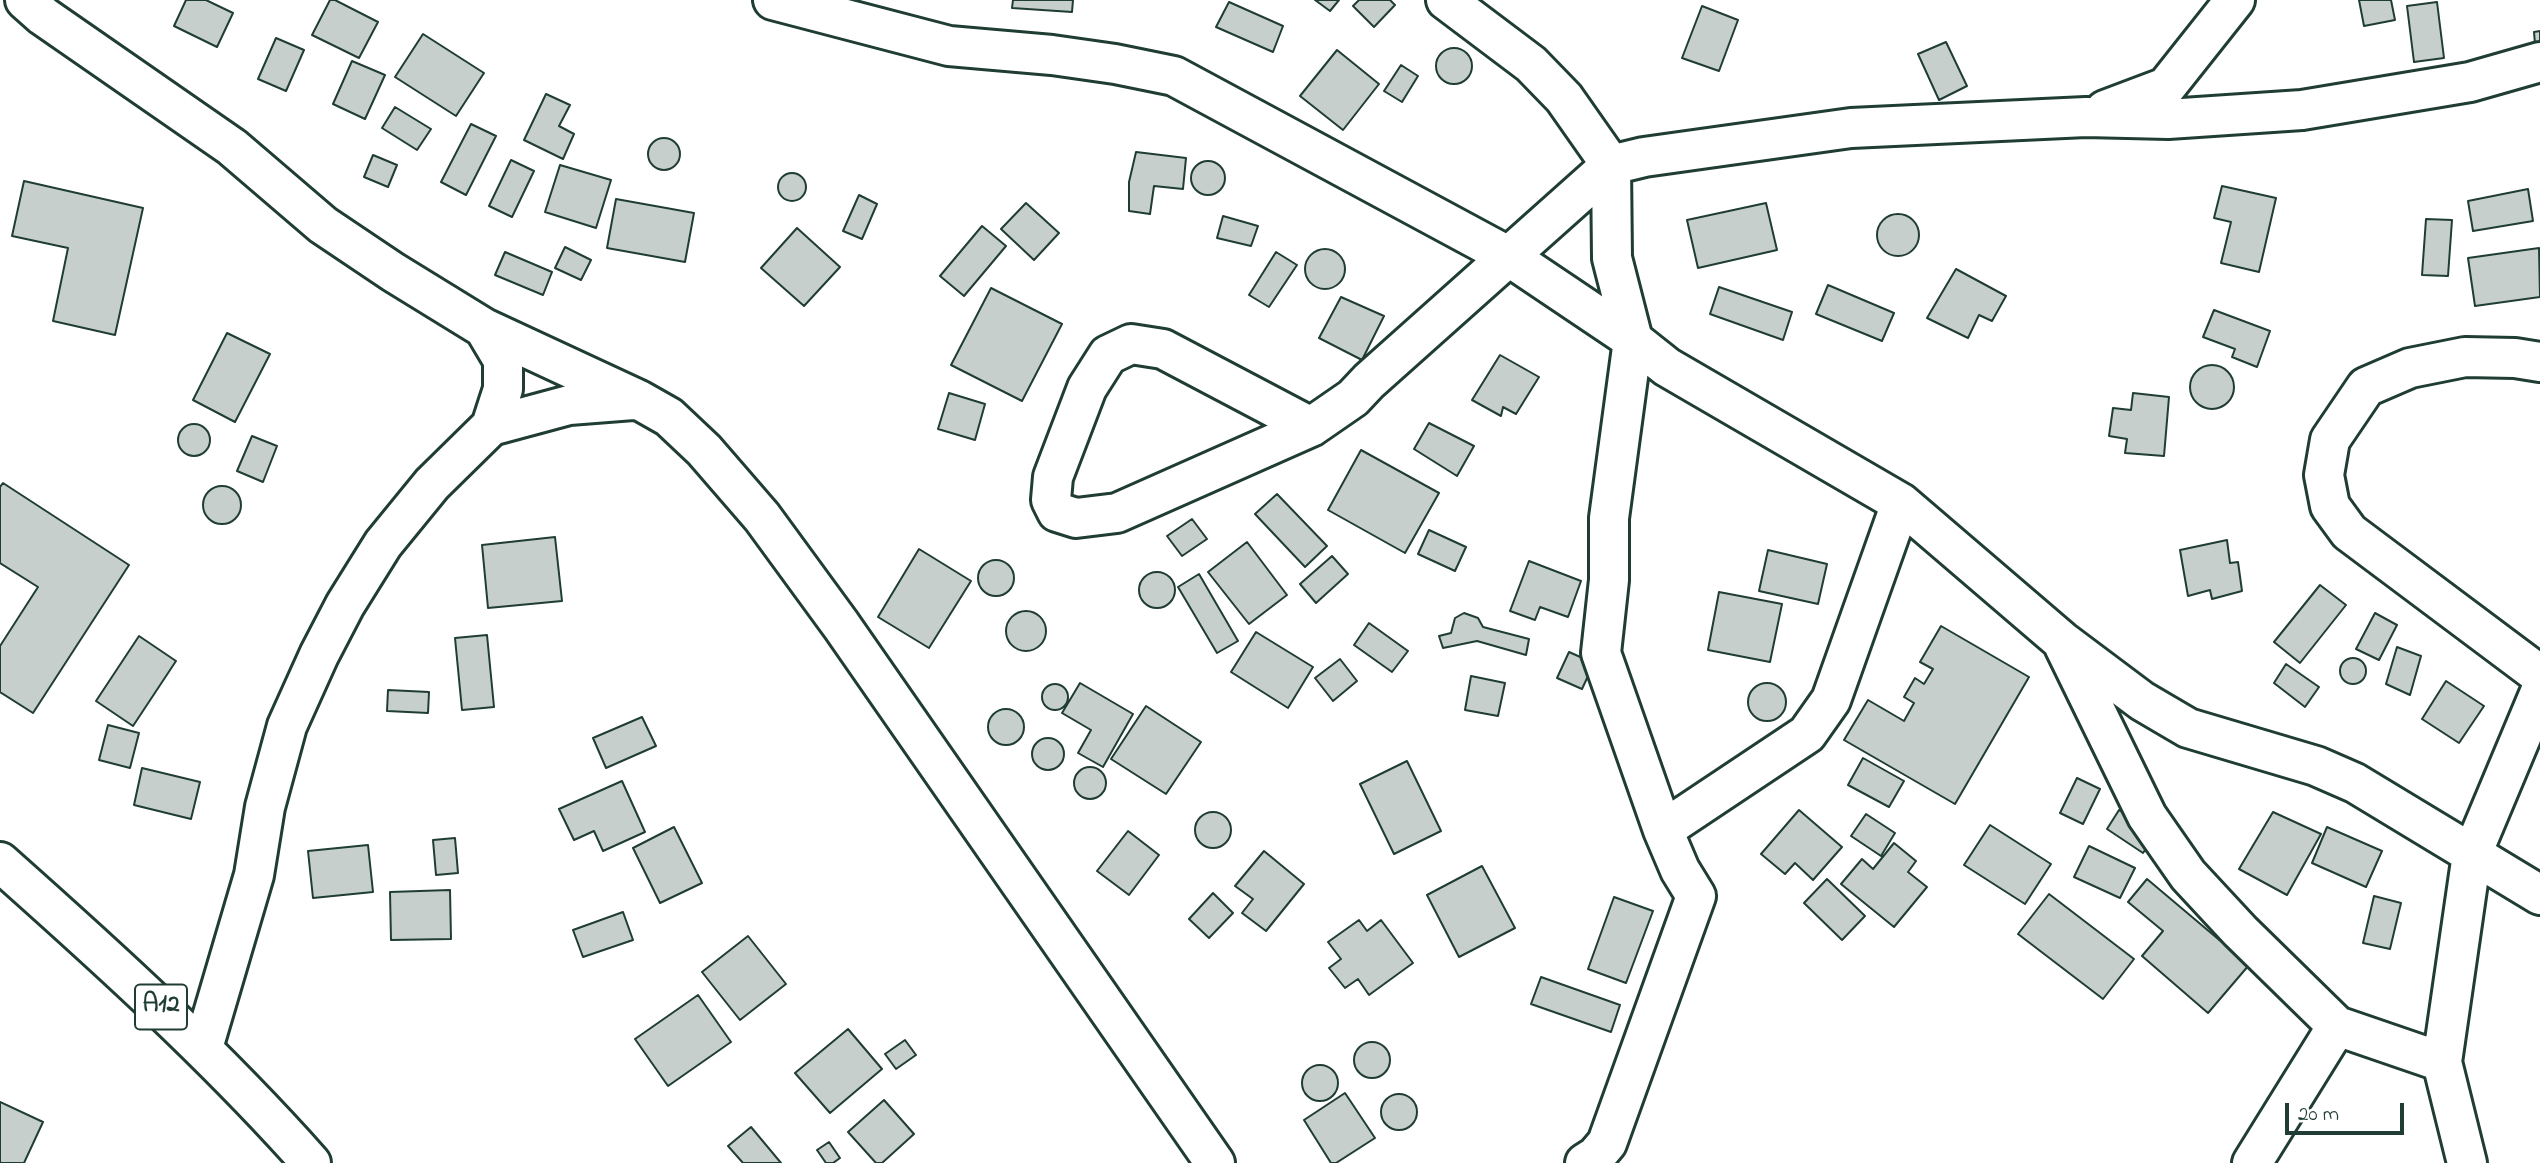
<!DOCTYPE html>
<style>
body{margin:0}
#map{position:relative;width:2540px;height:1163px;overflow:hidden;background:#fff;font-family:"Indie Flower",sans-serif}
canvas{display:block}
.scale{position:absolute;left:2285px;top:1103px;width:119px;height:32px;box-sizing:border-box;border:4px solid #1f3d34;border-top:0;padding-left:9px;font-size:21px;line-height:24px;white-space:nowrap;color:#1f3d34;-webkit-text-stroke:5px #fff;paint-order:stroke}
</style>
<div id="map">
<canvas width="2540" height="1163"></canvas>
<div class="scale">20 m</div>
</div>
<script>
const context = document.querySelector('canvas').getContext('2d');
context.lineJoin = 'round';
function fillPath(path, color) { context.fillStyle = color; context.fill(path, 'evenodd'); }
function trace(path, color, width, dash) { context.strokeStyle = color; context.lineWidth = width; context.lineCap = dash ? 'butt' : 'round'; context.setLineDash(dash || []); context.stroke(path); }
function label(font, color, halo, rows, align = 'center') {
  context.font = font + ' "Indie Flower",sans-serif'; context.lineWidth = 5; context.setLineDash([]); context.textBaseline = 'middle'; context.strokeStyle = halo; context.fillStyle = color; for (const [text, x, y, turn = 0] of rows) {
    context.save(); context.translate(x, y); context.rotate((+turn || 0) * Math.PI / 180); context.textAlign = isNaN(turn) ? turn : align; if (halo) context.strokeText(text, 0, 0); context.fillText(text, 0, 0); context.restore();
  }
}
const building = new Path2D(`
 M186 0H206L233 13 217 47 174 26Z
 M330 0H335L378 22 359 58 312 35Z
 M1013 0H1073L1072 12 1012 8Z
 M1315 0H1339L1330 11Z
 M1359 0H1390L1395 5 1374 27 1353 6Z
 M2359 0H2391L2395 20 2364 26Z
 M1229 2 1283 26 1273 52 1216 27Z
 M2437 2 2444 58 2414 62 2407 6Z
 M1702 6 1738 20 1719 71 1682 58Z
 M2540 31V43L2535 44 2534 32Z
 M423 34 484 73 456 116 395 77Z
 M276 38 304 50 286 91 258 79Z
 M1946 42 1967 86 1939 100 1918 54Z
 M1436 66a18 18 0 1 1 36 0a18 18 0 1 1-36 0Z
 M1337 50 1379 84 1343 130 1300 96Z
 M352 61 385 75 365 119 333 104Z
 M1401 65 1418 76 1402 102 1384 91Z
 M546 94 570 105 559 126 574 134 563 159 524 140Z
 M395 107 431 129 417 150 382 128Z
 M471 124 496 136 466 195 441 182Z
 M648 154a16 16 0 1 1 32 0a16 16 0 1 1-32 0Z
 M1136 152 1186 158 1183 189 1154 186 1150 214 1129 211V182Z
 M373 155 397 165 388 187 364 177Z
 M511 160 534 171 512 217 489 206Z
 M1191 178a17 17 0 1 1 34 0a17 17 0 1 1-34 0Z
 M560 165 611 180 596 228 545 212Z
 M778 187a14 14 0 1 1 28 0a14 14 0 1 1-28 0Z
 M24 181 143 208 115 335 53 321 68 248 12 236Z
 M2222 186 2276 198 2259 272 2221 263 2231 222 2214 218Z
 M2528 189 2533 221 2473 231 2468 201Z
 M859 195 877 204 862 239 843 231Z
 M616 199 694 213 685 262 607 248Z
 M1026 203 1059 233 1034 260 1001 229Z
 M1766 203 1777 250 1698 268 1687 220Z
 M1877 235a21 21 0 1 1 42 0a21 21 0 1 1-42 0Z
 M1223 216 1258 226 1251 246 1217 238Z
 M2426 219 2452 220 2448 276 2422 275Z
 M982 226 1006 246 964 296 940 276Z
 M797 228 840 267 804 306 761 268Z
 M565 247 591 260 581 280 555 268Z
 M2539 248 2540 297 2475 306 2468 258Z
 M1305 269a20 20 0 1 1 40 0a20 20 0 1 1-40 0Z
 M505 252 552 272 543 295 495 275Z
 M1276 252 1297 265 1269 307 1249 295Z
 M1956 269 2006 296 1992 321 1979 315 1968 338 1927 318Z
 M1828 285 1894 313 1882 341 1816 314Z
 M1719 287 1792 312 1783 340 1710 314Z
 M991 288 1062 324 1022 401 951 365Z
 M1341 297 1384 316 1362 360 1319 338Z
 M2214 310 2270 331 2257 367 2232 357 2235 349 2203 337Z
 M227 333 270 354 235 422 193 400Z
 M1500 355 1539 377 1516 414 1503 407 1501 416 1472 400Z
 M2190 387a22 22 0 1 1 44 0a22 22 0 1 1-44 0Z
 M949 393 985 404 975 440 938 429Z
 M2133 393 2169 397 2164 456 2125 453 2127 439 2109 436 2113 408 2131 410Z
 M1429 423 1474 446 1457 476 1414 449Z
 M178 440a16 16 0 1 1 32 0a16 16 0 1 1-32 0Z
 M252 436 277 446 263 482 237 471Z
 M1361 450 1439 493 1405 553 1328 510Z
 M3 483 129 565 33 713 0 692V646L38 587 0 563V487Z
 M203 505a19 19 0 1 1 38 0a19 19 0 1 1-38 0Z
 M1277 494 1327 546 1305 567 1255 514Z
 M1192 519 1207 539 1182 556 1167 536Z
 M1429 530 1466 547 1455 571 1418 554Z
 M555 537 562 601 488 608 482 545Z
 M2227 540 2230 563 2238 562 2242 591 2212 599 2210 590 2188 596 2180 550Z
 M1247 542 1287 595 1249 624 1208 572Z
 M919 549 971 581 929 648 878 617Z
 M1768 550 1827 564 1818 604 1759 591Z
 M1332 556 1348 574 1316 603 1300 584Z
 M978 578a18 18 0 1 1 36 0a18 18 0 1 1-36 0Z
 M1529 561 1581 581 1568 617 1540 607 1535 620 1510 611Z
 M1139 590a18 18 0 1 1 36 0a18 18 0 1 1-36 0Z
 M1199 574 1238 641 1217 653 1178 587Z
 M2320 585 2346 605 2300 663 2274 642Z
 M1719 592 1782 604 1770 662 1708 650Z
 M1006 631a20 20 0 1 1 40 0a20 20 0 1 1-40 0Z
 M1464 613 1478 618 1483 627 1529 639 1526 655 1477 641 1443 648 1439 636 1451 633 1455 618Z
 M2375 613 2397 625 2379 660 2356 649Z
 M1369 623 1408 651 1392 672 1354 645Z
 M1941 626 2029 677 1955 804 1844 740 1868 700 1904 721 1914 703 1904 697 1915 678 1924 684 1933 669 1920 662Z
 M1256 632 1313 667 1288 708 1231 672Z
 M487 635 494 707 462 710 455 638Z
 M139 636 176 661 133 726 96 701Z
 M2397 647 2421 656 2410 695 2386 684Z
 M1569 652 1594 663 1582 689 1557 678Z
 M2340 671a13 13 0 1 1 26 0a13 13 0 1 1-26 0Z
 M1340 659 1357 681 1333 701 1315 678Z
 M2286 664 2319 687 2305 707 2274 683Z
 M1471 676 1505 683 1498 716 1465 710Z
 M2446 681 2484 706 2459 743 2422 719Z
 M1080 683 1133 714 1103 767 1078 753 1091 730 1062 713Z
 M1748 702a19 19 0 1 1 38 0a19 19 0 1 1-38 0Z
 M1042 697a13 13 0 1 1 26 0a13 13 0 1 1-26 0Z
 M388 690 429 692 428 713 387 711Z
 M1146 706 1201 742 1166 794 1111 759Z
 M988 727a18 18 0 1 1 36 0a18 18 0 1 1-36 0Z
 M642 717 656 746 606 768 593 738Z
 M108 725 139 733 130 768 99 760Z
 M1032 754a16 16 0 1 1 32 0a16 16 0 1 1-32 0Z
 M1863 758 1904 781 1889 807 1848 785Z
 M1407 761 1441 831 1394 854 1360 784Z
 M1074 783a16 16 0 1 1 32 0a16 16 0 1 1-32 0Z
 M142 768 200 782 191 819 134 805Z
 M2077 778 2100 789 2083 824 2060 813Z
 M622 781 645 832 603 851 594 831 574 840 559 809Z
 M1799 810 1842 847 1813 880 1795 863 1785 874 1761 854Z
 M2119 810 2156 834 2143 853 2107 829Z
 M1195 830a18 18 0 1 1 36 0a18 18 0 1 1-36 0Z
 M2273 812 2321 834 2287 895 2239 869Z
 M1866 814 1895 833 1881 856 1851 836Z
 M1990 825 2051 864 2025 904 1964 865Z
 M674 827 702 883 660 903 633 848Z
 M2327 827 2382 851 2366 887 2312 863Z
 M1128 831 1159 855 1129 895 1097 871Z
 M455 838 458 873 436 875 433 840Z
 M1894 843 1916 861 1908 872 1927 887 1894 927 1841 884 1862 859 1873 869Z
 M368 845 373 892 313 898 308 851Z
 M2089 846 2135 868 2120 898 2074 877Z
 M1264 851 1304 884 1266 931 1242 913 1253 899 1235 886Z
 M1482 866 1515 928 1459 957 1427 895Z
 M1827 879 1865 916 1842 940 1804 903Z
 M2147 879 2249 965 2208 1013 2142 956 2163 931 2128 902Z
 M450 890 451 939 391 940 390 892Z
 M1213 893 1233 913 1209 938 1189 919Z
 M2049 894 2134 959 2103 999 2018 934Z
 M2374 896 2401 903 2390 949 2363 943Z
 M1614 897 1653 911 1626 983 1588 969Z
 M623 912 633 940 583 957 573 930Z
 M1359 920 1367 931 1381 920 1413 963 1369 995 1358 979 1345 988 1329 968 1341 959 1328 942Z
 M748 936 786 984 740 1020 702 972Z
 M1541 977 1620 1005 1611 1032 1531 1004Z
 M698 995 731 1042 668 1086 635 1039Z
 M848 1029 882 1069 830 1113 795 1073Z
 M905 1040 916 1055 896 1069 885 1054Z
 M1354 1060a18 18 0 1 1 36 0a18 18 0 1 1-36 0Z
 M1302 1083a18 18 0 1 1 36 0a18 18 0 1 1-36 0Z
 M1345 1093 1375 1138 1336 1163H1331L1304 1120Z
 M1381 1112a18 18 0 1 1 36 0a18 18 0 1 1-36 0Z
 M884 1100 914 1134 882 1163H876L848 1132Z
 M0 1102 43 1122 24 1163H0Z
 M751 1127 781 1163H743L728 1146Z
 M829 1142 840 1158 833 1163H826L817 1150Z`);
fillPath(building, '#c7cfcc');
trace(building, '#1f3d34', 2);
const street = new Path2D(`
 M25 0 43 16 232 147 323 225 393 272 484 328 639 400 669 417 704 450 762 517 841 625 1215 1163
 M773 0 949 46 1052 55 1115 64 1174 76 1508 256 1633 340 1667 367 1901 503 2062 641 2142 701 2188 728 2316 766 2355 783 2540 895
 M1446 0 1531 64 1564 98 1611 165 1612 258 1633 340 1609 518V580L1601 653 1663 830 1680 870 1696 896 1607 1143 1596 1156 1585 1163
 M2105 110 2166 87 2235 0
 M484 328 503 360V389L491 426
 M2540 362 2515 358 2465 357 2410 368 2366 387 2330 440 2324 475 2330 506 2349 532 2540 675
 M1311 427 1163 349 1131 344 1108 355 1087 388 1053 477 1051 500 1057 512 1076 518 1117 513 1311 427 1353 398 1369 381 1611 165 1644 157 1851 128 2086 117 2168 119 2302 110 2470 82 2540 62
 M2064 646 2147 816 2188 875 2240 931 2337 1026
 M1663 830 1807 734 1831 700 1901 503
 M203 1048 254 875 265 807 287 726 319 655 345 605 383 544 432 484 491 426 569 405 633 400
 M2252 1163 2337 1026 2442 1062
 M2467 1163 2442 1062 2472 854 2540 692`);
const primary = new Path2D(`
 M0 862C108 958 215 1055 311 1163`);
trace(street, '#1f3d34', 44);
trace(primary, '#1f3d34', 44);
trace(street, '#fff', 38);
trace(primary, '#fff', 38);
for (const [x, y, w] of [
 [161,1007,52]
]) { const box = new Path2D(); box.roundRect(x - w / 2, y - 22.5, w, 45, 5); context.fillStyle = '#fff'; context.fill(box); trace(box, '#1f3d34', 2); }
label('bold 26px', '#1f3d34', null, [
 ["A12",161,1007]
]);
</script>
